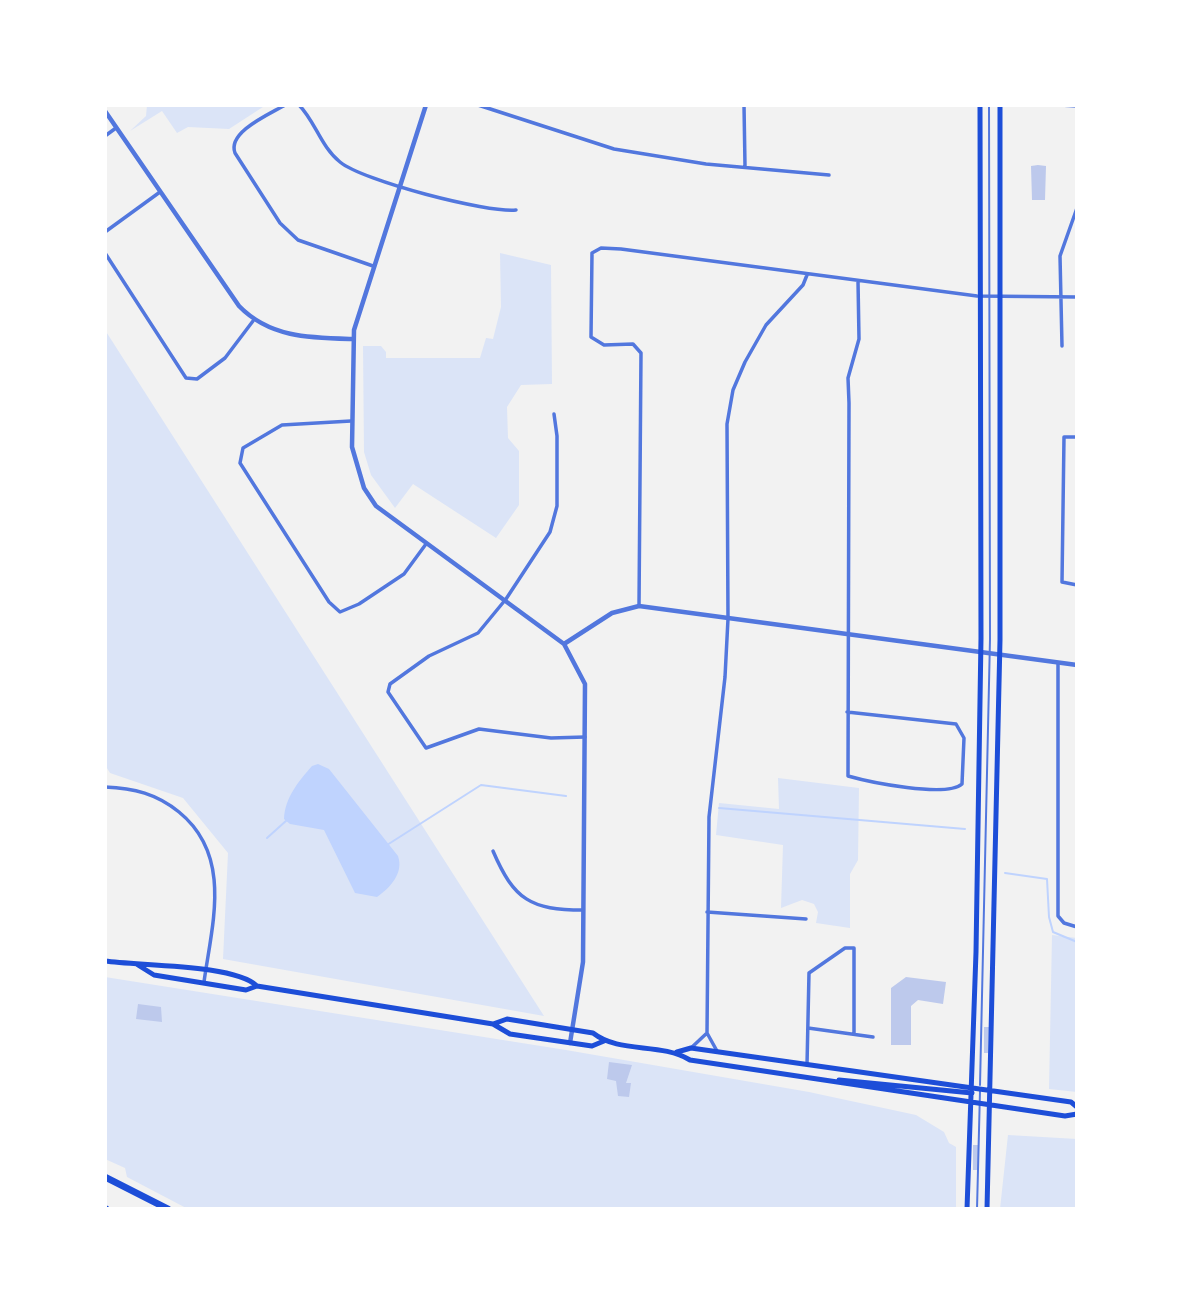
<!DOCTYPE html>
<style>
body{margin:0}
#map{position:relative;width:1182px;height:1314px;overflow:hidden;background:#f2f2f2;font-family:"Times New Roman",serif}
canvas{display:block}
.frame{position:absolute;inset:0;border:107px solid #fff;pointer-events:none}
</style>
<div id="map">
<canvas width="1182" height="1314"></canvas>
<div class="frame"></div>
</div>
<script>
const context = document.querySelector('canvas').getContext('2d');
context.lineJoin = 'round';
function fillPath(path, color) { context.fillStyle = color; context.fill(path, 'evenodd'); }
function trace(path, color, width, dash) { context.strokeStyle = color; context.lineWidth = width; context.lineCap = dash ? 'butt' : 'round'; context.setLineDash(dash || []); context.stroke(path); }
fillPath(new Path2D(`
 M147 105H266L229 129 188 127 177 133 162 111 130 131 146 116Z
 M500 253 551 265 552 384 521 385 507 407 508 438 519 451V505L496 538 413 484 395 508 371 475 364 452 363 346H381L386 352V358H480L486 338 493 339 501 307Z
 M105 330 544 1016 223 959 228 853 183 798 110 773 105 765Z
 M778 778 859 788 858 860 850 874V928L816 923 818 912 814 904 802 900 781 908 783 845 716 835 719 803 779 809Z
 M1052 935 1077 938V1092L1049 1089Z
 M105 977 566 1050 809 1092 916 1115 944 1132 949 1143 956 1147V1209H188L127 1177 125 1168 105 1159Z
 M1008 1135 1077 1139V1209H1000Z`), '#dbe4f7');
fillPath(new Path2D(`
 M318 764 329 769 398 856C404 873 390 888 377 897L355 893 324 830 290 824 284 819C285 797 299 781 312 766Z`), '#bfd3fe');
trace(new Path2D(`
 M719 808 965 829
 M267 838 287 820
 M387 845 481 785 566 796
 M1005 873 1047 879 1049 917 1053 932 1077 942`), '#bfd3fe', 2);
fillPath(new Path2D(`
 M1038 165 1046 166 1045 200H1032L1031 166Z
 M906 977 946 982 943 1004 918 1000 911 1006V1045H891V988Z
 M138 1004 161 1007 162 1022 136 1019Z
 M984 1027H989L988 1053H984Z
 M609 1062 632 1065 626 1083H631L629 1097 618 1096 616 1081 607 1079Z
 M973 1145H978V1170H973Z`), '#bdc9ec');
trace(new Path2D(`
 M980 1085 990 639 989 105
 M977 1209 980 1091`), '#5277de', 2);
trace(new Path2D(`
 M285 105C270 114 227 132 235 153L280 223 298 240 373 266
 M299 105C315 121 321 147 340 162 363 181 487 213 516 210
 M478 105 614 149 706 164 829 175
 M744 105 745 166
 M1060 105 1077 106
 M105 136 116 128
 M105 232 160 192
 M105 253 186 378 197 379 225 358 253 321
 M1062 346 1060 256 1077 208
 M554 414 557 436V506L550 532 506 599 478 633 429 656 390 684 388 692 426 748 479 729 551 738 585 737
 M351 421 282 425 243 448 240 463 329 602 340 612 359 604 404 574 426 544
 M1077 437H1064L1062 582 1077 585
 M639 606 641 353 633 344 604 345 591 337 592 253 601 248 621 249 977 296 1077 297
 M1058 663V916L1064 923 1077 927
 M847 712 956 724 964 738 962 784C946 798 869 782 848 776L849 403 848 378 859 339 858 281
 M105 787C134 788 157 794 179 812 233 856 212 924 204 982
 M493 851C514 900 531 910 583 910
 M707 912 806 919
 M808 1028 873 1037
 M691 1048 707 1033
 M717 1051 707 1033 709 817 725 677 728 619 727 424 733 390 745 362 766 325 803 285 807 275
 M807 1065 809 973 845 948H854V1033`), '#5277de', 3.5);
trace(new Path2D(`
 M426 105 354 330 352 447 364 488 376 506 564 644 585 684 583 962 570 1043
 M105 111 239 306C270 338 311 338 353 339
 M564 644 612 613 639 606 1077 665`), '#5277de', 4.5);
trace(new Path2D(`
 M105 961C139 966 234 964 257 986
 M138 965 154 975 246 990 257 986 493 1024 510 1034 592 1046 604 1041
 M493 1024 507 1019 593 1033C620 1054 660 1042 690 1060L1065 1116 1077 1114
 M677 1052 691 1048 1071 1102 1077 1107
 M839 1080 972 1093
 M967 1209 976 952 981 638 980 105
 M987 1209 1000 640V105`), '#1d4ed8', 5);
trace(new Path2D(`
 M105 1177 168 1209
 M105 1209H106`), '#1d4ed8', 7);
</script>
